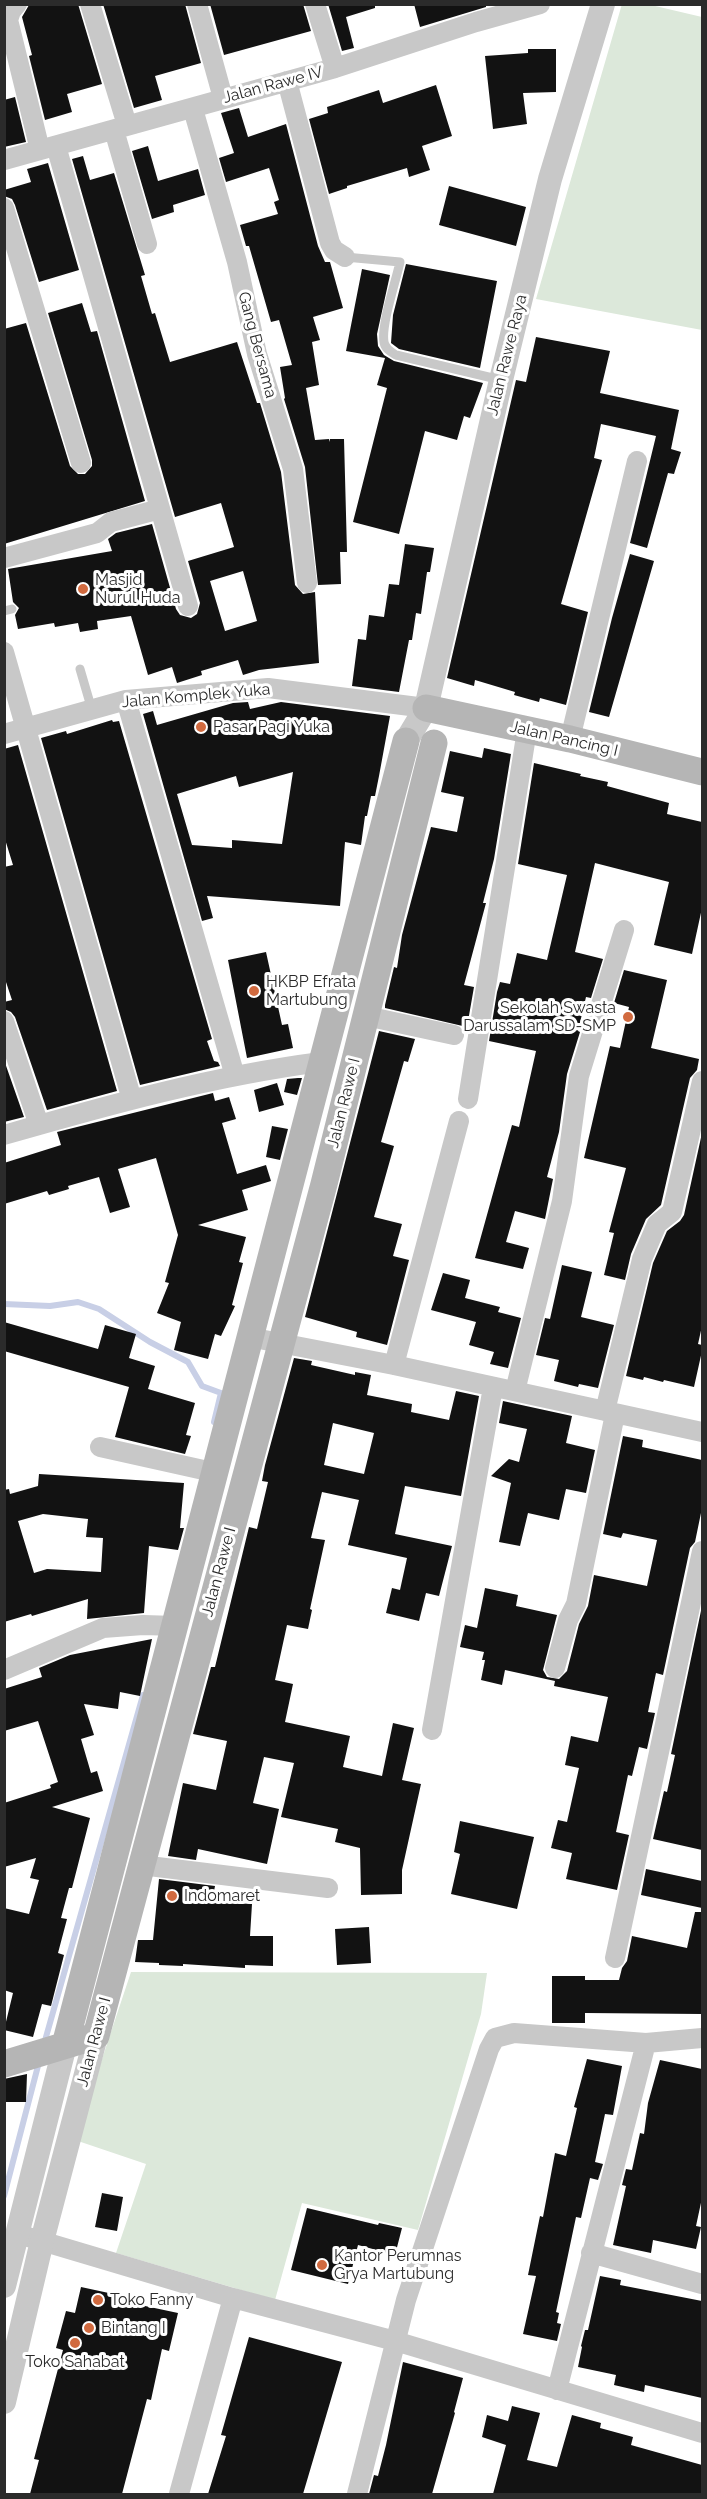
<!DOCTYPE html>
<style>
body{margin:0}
#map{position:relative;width:707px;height:2499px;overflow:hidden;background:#fff;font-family:Raleway,sans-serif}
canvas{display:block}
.frame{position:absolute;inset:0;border:6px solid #2b2b2b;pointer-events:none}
</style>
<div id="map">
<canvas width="707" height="2499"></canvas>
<div class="frame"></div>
</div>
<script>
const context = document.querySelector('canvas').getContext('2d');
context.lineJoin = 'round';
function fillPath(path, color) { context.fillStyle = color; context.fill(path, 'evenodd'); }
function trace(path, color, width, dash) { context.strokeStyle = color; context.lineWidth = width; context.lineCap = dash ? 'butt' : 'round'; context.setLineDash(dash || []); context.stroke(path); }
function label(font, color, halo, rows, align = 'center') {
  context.font = font + ' Raleway,sans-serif'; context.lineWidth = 6; context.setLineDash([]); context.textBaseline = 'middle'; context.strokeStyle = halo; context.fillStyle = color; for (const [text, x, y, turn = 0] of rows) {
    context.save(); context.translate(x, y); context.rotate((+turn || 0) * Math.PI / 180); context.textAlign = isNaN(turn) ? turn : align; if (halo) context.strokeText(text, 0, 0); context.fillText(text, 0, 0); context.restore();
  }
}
fillPath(new Path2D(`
 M622 4 651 5 702 17V330L536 299Z
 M131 1972 487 1973 481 2014 418 2230 302 2203 275 2300 116 2253 146 2164 75 2140Z`), '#dce8da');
trace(new Path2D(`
 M4 1304 50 1306 78 1302 99 1309 150 1342 188 1362 202 1386 221 1393 214 1422
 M44 2044 143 1695
 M4 2196 39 2062`), '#c8cfe6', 6);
fillPath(new Path2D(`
 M32 4H78L102 84 67 94 72 112 45 120 29 56 32 55 22 17 29 5Z
 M103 4H185L201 63 155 76 162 100 134 108Z
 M210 4H303L311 31 224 55Z
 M328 4H375V8L346 17 354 48 342 51Z
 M414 4H486V7L420 27Z
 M528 49H556V92L523 93 527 124 493 129 485 56 528 53Z
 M436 85 452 136 422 146 430 170 409 177 407 168 347 186V188L329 194 309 119 328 113 327 107 379 90 383 103Z
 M15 97 26 142 4 147V100Z
 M239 108 248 137 286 124 318 246 325 262H330L343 308 313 317 320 340 312 342 319 385 306 388 315 440 329 439V442L330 439H344L347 552H340L341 584 318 585 305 467 284 399 285 398 280 367 292 365 279 320 271 322 249 246H246L240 225 278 214 274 202 279 200 269 168 226 182 219 158 234 153 221 113Z
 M148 146 158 181 198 169 205 195 173 205 174 212 152 219 132 151Z
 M83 156 90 180 114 173 145 275 141 276 152 314 155 313 170 362 237 342 257 403H260L281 472 295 585 303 594 315 592 319 663 259 670 243 675 238 660 201 671 202 675 177 683 172 667 148 675 131 616 97 621 98 629 80 632 78 623 55 627 54 623 18 629 15 615 19 608 13 602 8 569 112 551 108 539 116 533 152 524 176 609 180 615 191 618 197 614 200 603 188 561 234 547 221 503 175 517 72 159ZM243 571 257 621 225 631 210 581Z
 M48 163 79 270 39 282 15 205 12 199 4 196V190L31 182 27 169Z
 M449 186 526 207 516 246 439 225Z
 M406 264 497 281 480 368 399 349 391 343 393 315Z
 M362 269 390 275 377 334 378 346 384 355 394 361 483 383 470 418 464 416 457 440 425 431 399 534 353 522 387 388 377 385 385 358 346 351Z
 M82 303 91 332 97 331 145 501 4 544V329L26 323 70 466 78 474H85L92 466V460L48 313Z
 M536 337 610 351 600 393 679 410 671 449 681 452 674 474 668 473 647 548 630 543 656 436 601 424 594 458 602 460 561 604 588 612 566 705 540 698 539 702 514 695 515 692 475 680 474 686 447 678 516 380 526 382Z
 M405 544 434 548 430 572H427L421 614 416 613 412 640H409L399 692 352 686 358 639 366 640 369 615 384 617 389 584 399 585Z
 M630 554 654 561 609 717 589 712 612 618Z
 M248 702 250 709 281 702 390 716 379 776 375 796H371L367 816H365L361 845 345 842 340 906 207 896 213 918 202 921 143 714 153 711 157 725 233 703ZM293 772 282 844 232 840V848L192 845 177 794 236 776 239 787Z
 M112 720 113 722 119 721 212 1039 207 1041 214 1061 218 1062 220 1066 140 1085 41 738 66 731 67 734Z
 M18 745 117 1091 47 1110 15 1017 11 1012 4 1009V1002L12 1000 4 976V867L13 865 4 836V749Z
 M484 748 511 754 494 859 483 903H486L464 985 474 987 467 1027 385 1008V1005L394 967 397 968 402 935 431 827 457 832 464 797 441 792 450 751 482 758Z
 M534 763 581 774 580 776 608 782 607 786 669 803 667 814 702 822V908L692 954 654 945 669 882 595 863 575 952 603 959 591 998 586 997 578 1031 580 1032 567 1074 559 1132 547 1177 553 1179 545 1219 515 1211 506 1242 529 1248 523 1269 475 1258 512 1125 519 1127 536 1051 489 1041 497 992 500 982 510 984 517 953 547 960 567 875 518 864Z
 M266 952 282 1025 288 1024 293 1048 247 1058 228 960Z
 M624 970 667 980 651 1048 699 1059 697 1070 690 1078 661 1205 646 1219 631 1254 625 1280 604 1275 614 1233 609 1232 626 1168 584 1158 610 1046 620 1048 629 1007 614 1003Z
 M379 1031 415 1039 408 1062 404 1061 381 1142 394 1146 374 1217 402 1224 393 1256 409 1260 387 1345 356 1337 357 1332 305 1317Z
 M4 1060 24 1117 4 1122Z
 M298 1078H302L297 1095 284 1092 287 1079Z
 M277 1083 284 1105 259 1112 254 1090Z
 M213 1093 215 1101 229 1097 236 1119 222 1123 237 1174 266 1165 271 1181 242 1190 248 1210 198 1225 246 1237 239 1262 243 1263 232 1305 235 1306 221 1336 215 1334 208 1359 174 1350 181 1322 157 1313 169 1283 165 1282 178 1235 156 1158 118 1169 130 1207 110 1213 99 1177 68 1186 69 1189 49 1195 47 1191 4 1204V1163L61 1145 57 1132Z
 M272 1126 288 1129 280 1160 266 1157Z
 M702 1133V1326L698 1344 702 1345V1351L694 1387 664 1380 663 1382 644 1377 643 1380 626 1376 653 1263 667 1231 680 1221 684 1215Z
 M562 1265 592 1272 581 1317 614 1325 598 1388 579 1384 578 1387 554 1381 559 1360 536 1355 545 1318 550 1319Z
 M443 1273 470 1280 465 1298 500 1307 498 1312 521 1318 508 1368 490 1364 494 1352 469 1345 476 1322 431 1310Z
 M4 1322 98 1349 105 1325 136 1334 129 1358 155 1366 148 1389 195 1403 186 1435 191 1436 185 1454 115 1437 129 1387 4 1351Z
 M294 1358 312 1361 311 1365 355 1375V1372L371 1375 367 1395 412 1404 411 1412 449 1420 456 1391 479 1396 461 1496 405 1486 395 1534 452 1546 439 1596 426 1593 419 1621 386 1613 392 1588 400 1590 407 1558 348 1545 359 1500 322 1492 311 1538 325 1540 310 1609 312 1610 308 1629 287 1625 275 1680 293 1684 285 1722 350 1736 343 1767 382 1776 393 1723 414 1728 402 1780 421 1784 402 1870V1894L361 1895 360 1848 335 1842 338 1829 281 1817 294 1763 264 1757 253 1803 279 1809 267 1864 198 1849 196 1860 168 1856 183 1783 216 1790 227 1741 193 1734 211 1667H215L249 1527 257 1529 268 1482 262 1481 265 1465ZM333 1423 374 1433 364 1474 324 1465Z
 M503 1401 572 1416 566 1443 595 1450 586 1493 566 1489 559 1520 528 1513 520 1546 499 1542 511 1483 491 1476 509 1459 519 1462 527 1429 499 1423Z
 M623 1436 643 1440 642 1447 702 1460V1508L695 1542 690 1548 663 1675 656 1673 648 1712 655 1713 647 1749 639 1747 632 1776 628 1775 616 1832 629 1835 617 1890 566 1879 572 1853 551 1848 558 1820 567 1822 579 1768 565 1765 571 1736 598 1742 608 1697 554 1686 555 1681 505 1670 502 1685 481 1680 485 1660H482L484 1652 460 1647 465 1625 477 1628 485 1588 518 1595 516 1606 557 1615 543 1670 547 1677 559 1679 567 1671 579 1624 588 1606 594 1575 647 1586 657 1540 623 1533 621 1538 603 1534Z
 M39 1474 184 1483 180 1528H184L178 1550 149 1546 144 1613 87 1619 88 1599 32 1616 31 1614 4 1622V1490L9 1489 10 1494 38 1486ZM43 1514 88 1519 86 1537 103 1538 101 1572 47 1569 34 1573 18 1521Z
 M702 1606V1850L653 1839 664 1791 667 1792 675 1755 671 1754Z
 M152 1639 140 1696 120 1692 118 1709 84 1704 94 1735 81 1739 91 1773 97 1771 103 1791 52 1807 90 1818 72 1888H69L61 1918 67 1919 58 1953 64 1955 51 2006 42 2004 33 2037 4 2030 13 1993 4 1990V1908L29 1914 39 1880 30 1878 36 1858 4 1867V1803L51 1788 50 1785 58 1782 38 1721 4 1731V1689L42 1677 39 1668 70 1655Z
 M460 1821 534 1837 517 1909 451 1894 460 1854 454 1852Z
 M646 1869 702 1881V1908L641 1895Z
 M159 1879 215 1886 212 1902 252 1904 250 1936H273V1966L245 1965V1968L183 1964V1966L159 1965V1963L135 1962 138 1940H153Z
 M695 1912H702V2014L585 2013V2023H552V1976H585V1980H619L622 1968 627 1961 632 1936 687 1948Z
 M369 1927 371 1963 337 1965 335 1929Z
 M587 2059 622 2066 613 2115 605 2114 595 2162 603 2164 598 2180 590 2178 581 2218 576 2217 556 2312 559 2313 557 2323 561 2324 557 2341 523 2334 536 2276 528 2275 540 2216 543 2217 555 2153 566 2156 577 2108 574 2107Z
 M660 2060 702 2069V2198L696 2226 701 2227 696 2249 653 2240 651 2253 613 2245 626 2186 622 2185 626 2169 632 2170 640 2133 644 2134 648 2103Z
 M27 2074 26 2102H4V2079Z
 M102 2193 123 2197 117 2231 95 2227Z
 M307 2208 378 2225 379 2223 402 2228 395 2255 358 2245 348 2284 291 2270Z
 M600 2276 621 2280 620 2285 702 2301V2398L645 2385 644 2392 614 2385 616 2375 578 2367 582 2347 581 2346 585 2330H588Z
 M81 2287 118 2295 117 2300 178 2313 169 2351 162 2349 151 2400 147 2399 122 2494H30L39 2460 34 2459 63 2350 56 2348 66 2311 75 2313Z
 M249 2337 342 2362 303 2494H208L226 2436 221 2435Z
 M403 2362 463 2378 454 2412 455 2413 432 2494H369L374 2475 378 2476 386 2445Z
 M512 2406 540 2413 527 2460 557 2467 572 2415 601 2423 600 2428 633 2437 631 2445 702 2465V2494H493L506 2445 482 2437 487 2415 508 2421Z`), '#121212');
trace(new Path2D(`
 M345 257 400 262C396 281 381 324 384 342 385 349 391 352 396 355L501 380
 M4 611 12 609
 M80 669 92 710`), '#c8c8c8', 9);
trace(new Path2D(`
 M17 4 11 11 8 20 40 150
 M90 4 127 125
 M197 4 223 98
 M315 4 335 68
 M287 81 330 243 334 250 345 257
 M193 109 237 262 257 354 293 469 307 583
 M114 130 147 244
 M56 146 188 606
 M4 160 335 68 476 22 540 4
 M4 208 81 463
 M4 558 97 533 111 522 160 509
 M4 652 132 1100
 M126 700 235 1076
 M4 734 126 700 268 688 426 708
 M570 739 637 461
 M366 1016 454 1035
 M4 1021 39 1125
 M468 1099 527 730
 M4 1135C108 1105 213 1076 321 1062
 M249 1337 394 1365 702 1432
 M394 1365 459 1121
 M515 1391 562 1201 579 1076 624 930
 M605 1411 642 1259 657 1224 672 1212 702 1081
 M100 1447 217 1473
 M555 1668 568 1620 576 1604 615 1414
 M4 1670 103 1628 143 1625 176 1626
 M432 1730 493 1387
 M141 1865 328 1888
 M615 1958 702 1551
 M28 2237 233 2298 395 2341 702 2433
 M591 2253 702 2284
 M557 2390 646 2043
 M179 2494 233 2298
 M357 2494 406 2300 489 2049 495 2038 514 2033 646 2043 702 2038`), '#c8c8c8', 20);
trace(new Path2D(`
 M406 741 426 708 501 380 550 179 603 4
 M4 2286 65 2045
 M4 2402 42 2241 96 2036`), '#c8c8c8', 24);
trace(new Path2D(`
 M426 708 570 739 702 772
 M65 2045 406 741
 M4 2064 96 2036 324 1184 434 743`), '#b5b5b5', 27);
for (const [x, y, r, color] of [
 [83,589,6,"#d16a3f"],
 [201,727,6,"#d16a3f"],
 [254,991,6,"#d16a3f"],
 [628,1017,6,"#d16a3f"],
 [172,1896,6,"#d16a3f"],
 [322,2265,6,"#d16a3f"],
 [98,2300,6,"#d16a3f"],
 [89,2328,6,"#d16a3f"],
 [75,2343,6,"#d16a3f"]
]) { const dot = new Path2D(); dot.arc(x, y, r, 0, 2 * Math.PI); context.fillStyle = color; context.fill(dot); trace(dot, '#fff', 2); }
label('16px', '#2b2b2b', '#fff', [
 ["Jalan Rawe IV",273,85,-15],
 ["Gang Bersama",257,345,75],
 ["Jalan Rawe Raya",507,355,-76],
 ["Jalan Komplek Yuka",196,696,-5],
 ["Jalan Pancing I",564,739,13],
 ["Jalan Rawe I",344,1103,-76],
 ["Jalan Rawe I",219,1572,-75],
 ["Jalan Rawe I",94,2042,-75]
]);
label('16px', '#2b2b2b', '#fff', [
 ["Masjid",95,580],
 ["Nurul Huda",95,598],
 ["Pasar Pagi Yuka",213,727],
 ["HKBP Efrata",266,982],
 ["Martubung",266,1000],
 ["Sekolah Swasta",616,1008,"right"],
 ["Darussalam SD-SMP",616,1026,"right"],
 ["Indomaret",184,1896],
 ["Kantor Perumnas",334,2256],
 ["Grya Martubung",334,2274],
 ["Toko Fanny",110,2300],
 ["Bintang I",101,2328],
 ["Toko Sahabat",75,2362,"center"]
], 'left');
</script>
